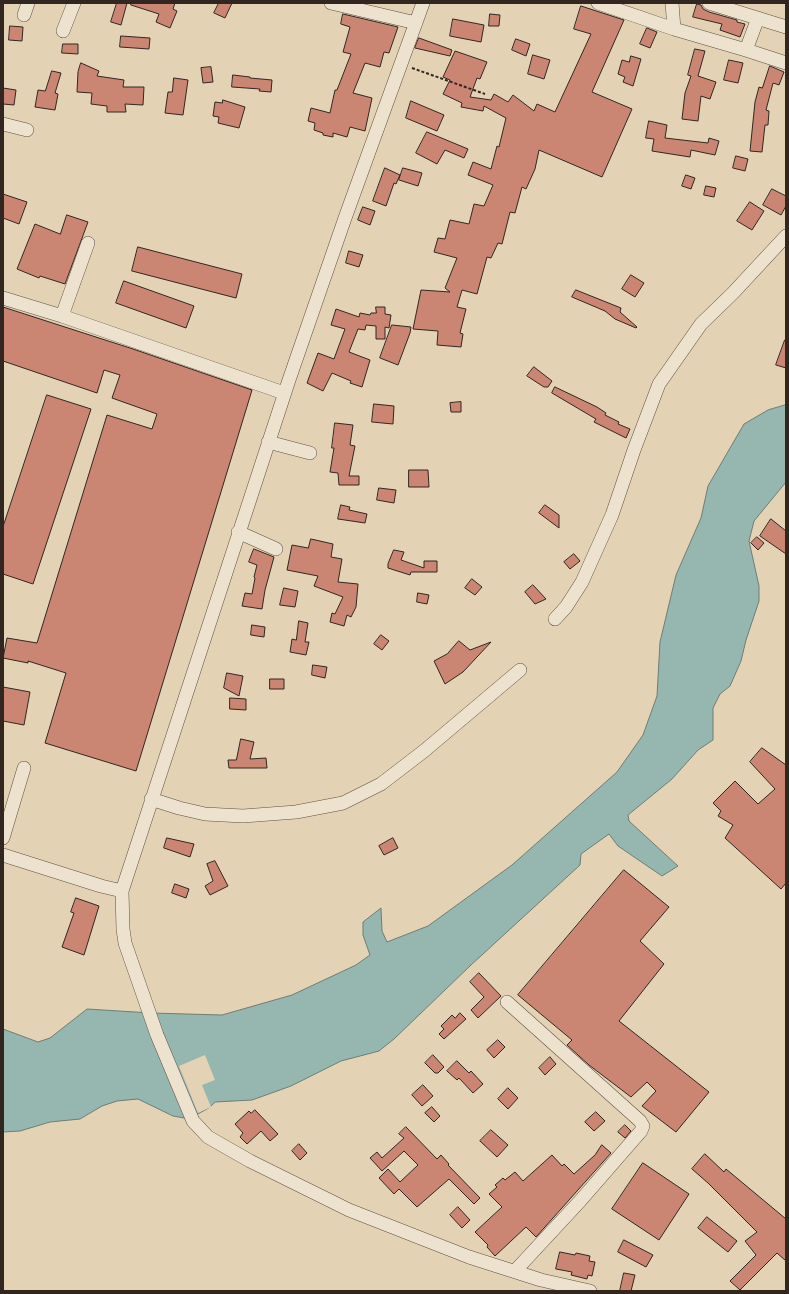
<!DOCTYPE html>
<style>
body{margin:0}
#map{position:relative;width:789px;height:1294px;overflow:hidden;background:#e3d2b3;font-family:"IM FELL DW Pica",serif}
canvas{display:block}
.frame{position:absolute;inset:0;border:4px solid #322621;pointer-events:none}
</style>
<div id="map">
<canvas width="789" height="1294"></canvas>
<div class="frame"></div>
</div>
<script>
const context = document.querySelector('canvas').getContext('2d');
context.lineJoin = 'round';
function fillPath(path, color) { context.fillStyle = color; context.fill(path, 'evenodd'); }
function trace(path, color, width, dash) { context.strokeStyle = color; context.lineWidth = width; context.lineCap = dash ? 'butt' : 'round'; context.setLineDash(dash || []); context.stroke(path); }
const water = new Path2D(`
 M786 405V482L754 521 749 541 759 586V601L746 640 741 661 730 686 720 694 713 708V740L698 750 672 779 628 815 629 821 678 866 662 876 618 846 609 834 581 854 580 865 471 965 394 1039 379 1051 341 1061 291 1086 252 1100 215 1102C209 1110 199 1112 190 1119L173 1116 138 1099 117 1101 102 1106 80 1119 50 1122 20 1131 3 1132V1029L38 1042 50 1038 87 1009 151 1013 222 1015 292 995 356 965 370 955 363 935V922L381 908 382 931 387 942 428 926 512 865 617 772 643 735 657 696 660 642 676 575 701 518 708 486 744 424 768 410Z`);
fillPath(water, '#95b7af');
trace(water, '#6d7d76', 1);
fillPath(new Path2D(`
 M205 1055 215 1080 202 1085 211 1107 198 1113 179 1066Z`), '#e3d2b3');
const building = new Path2D(`
 M117 3H127L121 25 111 22Z
 M131 3H175L173 9 177 11 170 28 156 22 159 14 131 5Z
 M219 3H232L225 18 214 13Z
 M697 4 701 5 703 9 709 12 737 20V22L745 24 740 37 720 30 722 24 693 17Z
 M581 6 624 20 592 92 632 109 602 177 539 150 535 169 526 189 522 187 515 213 510 212 502 244 498 243 491 258 487 257 477 294 462 290 457 307 466 309 460 333 463 334 461 347 437 345 438 331 413 329 421 290 450 292 445 288 457 258 434 252 438 238 445 239 450 220 469 224 474 204 484 206 493 185 468 175 473 162 491 169 497 146 499 147 506 118 484 106 483 111 461 107 462 103 443 94 450 80 443 77 455 51 487 62 480 79 477 78 470 97 491 100 494 94 508 102 513 95 534 111 537 104 555 112 591 34 574 29Z
 M343 14 398 27 389 53 384 52 380 67 365 63 353 93 372 98 365 131 350 127 347 137 333 133V137L323 135V133L314 130 315 123 308 121 311 108 330 113 335 90H337L351 54 343 52 350 27 341 24Z
 M490 14 500 15 499 26H489Z
 M453 19 484 25 481 42 450 36Z
 M10 26 23 27 22 41 9 40Z
 M647 28 657 32 650 48 640 44Z
 M121 36 150 38 149 49 120 47Z
 M419 38 452 50 450 56 415 48Z
 M516 39 530 44 526 56 512 50Z
 M63 44H78V54L62 53Z
 M695 49 705 51 698 76 716 82 710 99 701 96 698 121 682 119 685 93 691 76 688 75Z
 M533 55 550 60 544 79 528 74Z
 M631 56 641 59 633 86 623 82 625 77 618 74 622 60 629 62Z
 M729 60 743 63 738 83 724 80Z
 M81 63 99 71 97 76 124 80 123 87H144L143 105 125 104 126 112H107V106L91 104 92 93 77 92 78 72Z
 M770 66 784 72 779 85 773 83 766 110 769 111 768 125H765L762 152 750 151 755 102 759 87 762 88Z
 M211 67 213 82 203 83 201 68Z
 M52 71 61 73 55 93 58 94 55 110 35 107 38 90 45 91Z
 M233 75 250 77V78L272 80 271 92 259 91 260 89 232 87Z
 M174 78 188 80 183 115 165 113 168 92H172Z
 M3 88 16 90 14 105 3 104Z
 M223 100 245 107 239 128 218 123 219 117 213 116 215 102 222 103Z
 M411 101 444 115 437 131 406 118Z
 M649 121 667 125 665 138 708 143 709 138 719 141 715 155 691 150 690 157 652 151 654 139 646 138Z
 M427 132 468 149 464 158 445 150 437 164 416 153Z
 M736 156 748 159 745 171 733 168Z
 M385 168 400 175 396 184 394 183 386 206 373 201Z
 M403 168 422 173 418 186 399 180Z
 M686 175 695 178 691 189 682 186Z
 M706 186 716 188 714 197 704 195Z
 M772 189 786 196V206L781 215 763 205Z
 M3 194 27 202 19 224 3 218Z
 M750 202 764 211 752 230 737 221Z
 M363 207 375 211 370 225 358 220Z
 M67 215 88 222 65 284 40 276 39 278 17 269 35 224 60 234Z
 M138 247 242 274 236 298 132 271Z
 M349 251 363 255 359 267 346 263Z
 M631 275 644 283 635 297 622 289Z
 M124 281 194 306 186 328 116 303Z
 M576 290 621 308 620 312 637 327 636 328 615 319 605 311 572 297Z
 M3 307 133 349 252 390 136 771 45 743 66 673 28 661V663L3 658 7 638 37 643 107 415 152 429 157 414 112 398 120 375 104 370 97 393 3 361Z
 M376 307H385V314L391 315 389 328 385 327V339H376V326L366 325 365 330 358 329 349 352 370 360 362 387 350 383 351 381 332 373 323 391 307 383 318 353 334 359 345 329 331 325 336 309 359 317 360 313 370 315 371 313H376Z
 M392 325 411 327 410 333 398 365 380 358Z
 M785 340H786V368L776 365Z
 M534 367 552 381 548 387H544L527 376Z
 M555 387 597 407 606 413 605 415 619 422 618 424 630 429 626 438 594 422 596 419 552 393Z
 M47 395 91 409 33 584 3 574V527Z
 M461 402V412H451L450 403Z
 M374 404 394 406 393 424 372 422Z
 M335 423 353 425 350 445 355 446 349 476H359V485H339L338 473 330 472 334 448H332Z
 M409 470H428L429 487H409Z
 M379 488 396 490 394 503 377 500Z
 M341 505 350 507 349 510 367 514 365 523 338 519Z
 M545 505 559 515V528L539 513Z
 M771 519 786 531V554L760 536Z
 M757 537 764 543 758 550 751 543Z
 M311 539 333 544 331 557 342 559 338 582 358 584 356 607 351 617 347 615 344 626 330 622 332 613 335 614 343 597 314 586 318 576 287 570 292 545 308 548Z
 M254 549 274 557 265 590 262 609 242 606 245 593 252 594 255 578 254 577 257 565 249 562Z
 M394 550 404 552 401 560 424 568V561H437V572H411L410 575 388 568V564Z
 M574 554 580 561 570 569 564 562Z
 M472 579 482 587 475 595 465 588Z
 M533 585 546 599 535 604 525 592Z
 M284 588 298 591 295 607 280 605Z
 M418 593 429 595 427 604 417 602Z
 M299 621 308 623 305 642H309L306 655 290 652 292 639 296 640Z
 M252 625 265 627 264 637 251 635Z
 M381 635 389 641 382 650 374 644Z
 M459 641 470 650 491 642 463 672 445 684 434 661 447 654Z
 M313 665 327 667 325 678 312 675Z
 M227 673 243 676 239 696 224 688Z
 M270 679H284V689H270Z
 M3 687 30 692 24 725 3 721Z
 M230 698 246 699V710L230 709Z
 M241 739 254 742 250 759 266 758 267 768H229L228 760H236Z
 M762 748 786 765V883L781 889 725 838 733 825 718 816 721 811 713 803 735 781 758 804 775 789 750 762Z
 M167 838 194 844 190 857 164 848Z
 M393 838 398 848 384 855 379 846Z
 M215 861 228 886 210 895 205 886 213 881 207 864Z
 M624 870 669 907 640 941 664 964 619 1021 709 1092 676 1132 642 1106 656 1091 647 1082 631 1097 589 1065 567 1045 572 1040 518 995Z
 M175 884 189 889 186 898 172 893Z
 M76 898 99 906 84 955 62 947 74 913 71 912Z
 M479 973 501 996 478 1018 471 1010 484 997 470 982Z
 M460 1013 466 1019 444 1039 439 1034 444 1029 441 1026 452 1015 455 1018Z
 M498 1040 505 1047 494 1058 487 1050Z
 M433 1055 444 1067 438 1073H435L425 1063Z
 M550 1057 556 1064 545 1075 539 1068Z
 M457 1061 469 1073 471 1071 483 1084 473 1093 459 1078 457 1080 447 1071Z
 M423 1085 433 1096 422 1106 412 1095Z
 M508 1088 518 1098 508 1109 498 1099Z
 M432 1107 440 1116 434 1122 425 1113Z
 M255 1110 278 1134 270 1141 261 1131 247 1144 240 1137 243 1133 235 1124 249 1111 251 1113Z
 M596 1112 605 1121 594 1131 585 1122Z
 M625 1125 631 1131 625 1138 618 1132Z
 M406 1127 437 1159 441 1155 449 1164 448 1165 479 1197 480 1198 474 1204 449 1179 417 1207 399 1189 394 1194 379 1178 388 1169 400 1182 418 1165 404 1151 382 1171 370 1158 377 1152 382 1158 404 1138 399 1134Z
 M491 1130 508 1145 497 1157 480 1141Z
 M299 1144 307 1153 300 1160 292 1151Z
 M602 1145 611 1153 536 1237 526 1227 495 1256 487 1247 488 1245 475 1232 502 1207 489 1194 497 1187 495 1185 503 1178 505 1180 515 1172 523 1181 552 1155 562 1166 564 1164 574 1174 595 1155Z
 M705 1154 724 1172 726 1169 786 1219V1261L777 1253 740 1290 730 1281 756 1255 745 1241 757 1232 708 1183 692 1169Z
 M643 1163 689 1194 659 1240 612 1209Z
 M458 1207 470 1220 462 1228 450 1215Z
 M707 1217 737 1241 728 1252 698 1228Z
 M624 1240 653 1255 646 1267 618 1252Z
 M560 1252 575 1255 576 1253 590 1256 589 1261 595 1262 592 1276 588 1275 587 1279 571 1275 572 1272 556 1269Z
 M624 1273 635 1275 631 1291H620Z`);
fillPath(building, '#cb8573');
trace(building, '#322621', 1);
const minor = new Path2D(`
 M331 3 416 23
 M423 3 345 218 289 380 122 891 123 929 125 943 157 1035 193 1121 208 1137 250 1161 349 1210 469 1257 541 1280 590 1291
 M598 3 674 29 746 50 786 63
 M672 3 674 29
 M709 3 786 27
 M24 15 28 3
 M63 31 74 3
 M746 50 758 18
 M3 124 27 130
 M88 243 62 316 284 393
 M3 298 62 316
 M268 442 310 453
 M238 532 276 549
 M555 619 566 607 582 582 612 515 634 450 659 384 701 324 733 293 786 236
 M151 799 179 808 205 814 243 816 296 812 343 803 381 784 424 751 520 670
 M3 838 24 768
 M3 855 101 886 122 891
 M507 1002 640 1121 643 1126 641 1131 580 1201 515 1271`);
trace(minor, '#5e5146', 14);
trace(new Path2D(`
 M412 68 485 94`), '#322621', 2, [3, 2]);
trace(minor, '#ede2ce', 13);
</script>
